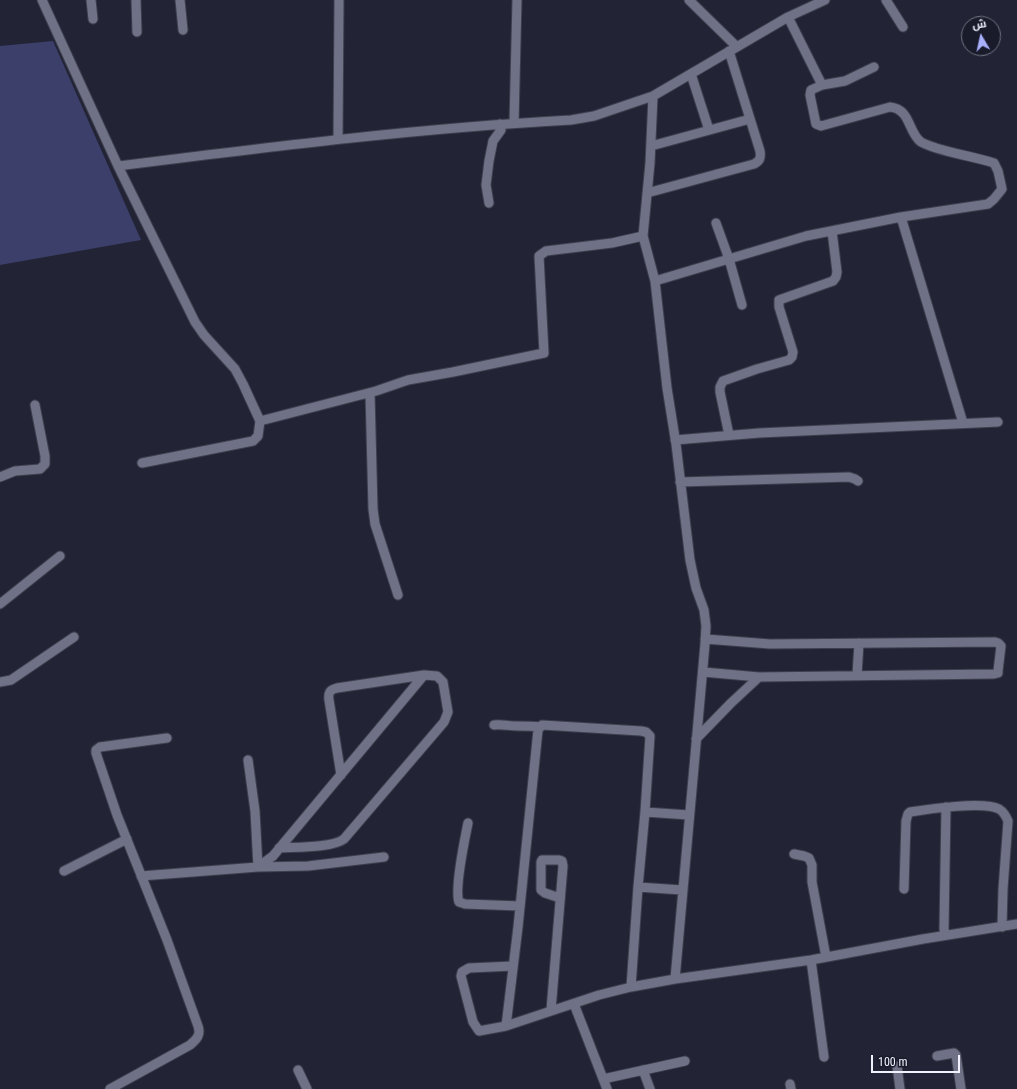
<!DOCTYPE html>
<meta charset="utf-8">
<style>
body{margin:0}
#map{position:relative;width:1017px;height:1089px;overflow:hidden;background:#222435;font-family:"Roboto Condensed",Cairo,sans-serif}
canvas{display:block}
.north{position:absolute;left:961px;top:16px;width:40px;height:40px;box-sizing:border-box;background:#191b2b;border:1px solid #6f717f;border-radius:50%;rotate:351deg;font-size:11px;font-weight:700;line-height:16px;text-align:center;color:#f1f2fe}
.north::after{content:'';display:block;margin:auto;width:14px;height:18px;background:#a9b0fc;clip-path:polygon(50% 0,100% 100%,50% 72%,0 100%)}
.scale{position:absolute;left:871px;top:1055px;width:89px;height:18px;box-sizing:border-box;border:2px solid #f1f2fe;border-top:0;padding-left:5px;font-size:12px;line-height:14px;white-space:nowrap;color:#f1f2fe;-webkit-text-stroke:3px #191b2b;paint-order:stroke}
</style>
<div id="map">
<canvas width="1017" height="1089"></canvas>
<div class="north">ش</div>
<div class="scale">100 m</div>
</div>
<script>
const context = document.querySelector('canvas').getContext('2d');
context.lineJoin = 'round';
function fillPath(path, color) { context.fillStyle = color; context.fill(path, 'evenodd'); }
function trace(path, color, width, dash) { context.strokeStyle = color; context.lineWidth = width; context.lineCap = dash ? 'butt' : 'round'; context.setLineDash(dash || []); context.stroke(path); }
fillPath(new Path2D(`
 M53 41 141 240 0 265V46Z`), '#3c3f69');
const minor = new Path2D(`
 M42 0 118 166 195 322 204 335 235 369 243 384 260 421 258 436 253 441 142 463
 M91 0 93 19
 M136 0 137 32
 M180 0 183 30
 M689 0 736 46
 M886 0 903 27
 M788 17 822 85 845 81 874 67
 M691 74 709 130
 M514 123 517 0
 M338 139 339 0
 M651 146 750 119
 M118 166C269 147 419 128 571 120L594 116 653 96 788 17 825 0
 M647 193 754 164C760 161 761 158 760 151L729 51
 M489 203 486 185 489 161 493 141 501 130 500 124
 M901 217 963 423
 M716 223 729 259 742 305
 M643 236 655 281 667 388 676 444 690 560 696 588 704 610 706 626 705 644 675 979
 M655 281 806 236 901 217 988 204 994 199 1002 189 998 171 994 163C975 157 955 154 936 148 931 146 926 145 921 142 908 133 911 109 890 107L821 126 816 124 810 95 811 90 822 85
 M370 393 373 509 375 524 398 595
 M260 421 376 391 408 380 453 372 544 353 539 256 546 251 612 243 643 236 650 163 653 96
 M729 435 720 392V387L723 381 757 369 789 360 792 357 793 352 779 307V300L833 281 836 277 837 272 832 231
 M675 440 759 433 998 422
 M0 477 15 471 40 469 45 464V456L35 405
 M680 482 849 477 855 479 858 481
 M0 604 60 556
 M703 672 759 677 994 674 998 673V671L1001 646 998 643 995 642 770 644 705 639
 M857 675 859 643
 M0 682 11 680 74 637
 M494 725C502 724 509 726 517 726 525 726 532 726 540 727
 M696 739 731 703 759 677
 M645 812 689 815
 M468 823C465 838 454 889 459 902L465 904 520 906
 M279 848C296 847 332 848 344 839L444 722 448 712 443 682 437 676 424 675 337 688C330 690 328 692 329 700L341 775
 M794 854 804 856 809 858 812 865V882L826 957
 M384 857 308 866 258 867 273 856 424 675
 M64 871 127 839
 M141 876 258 867 255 811 248 760
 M638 887 682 890
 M904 889 906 821 908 814 910 812C928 809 984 801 999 809 1004 812 1006 816 1008 821L1003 889 1002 927
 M945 935 944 929 946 807
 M811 960 824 1057
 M513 966 469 968 462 972 461 976 473 1022 479 1031 506 1026 599 995 631 987 675 979 811 960 923 939 1017 924
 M574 1004 607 1089
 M551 1010 563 866 562 861 559 860H542L541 862V890L545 893 560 898
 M506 1026 518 927 538 730 542 725 641 731 646 732 650 736 645 812 638 887 631 987
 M937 1056 954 1053 956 1055 961 1089
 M897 1066 900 1089
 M298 1070 307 1089
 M643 1070 650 1089
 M603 1079 685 1061
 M790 1084 791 1089
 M110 1089 190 1045C197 1039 201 1035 198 1026L167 940 117 815 96 753V750L100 747 167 738`);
trace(minor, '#3e3f4e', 11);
trace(minor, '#6f7186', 9);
</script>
